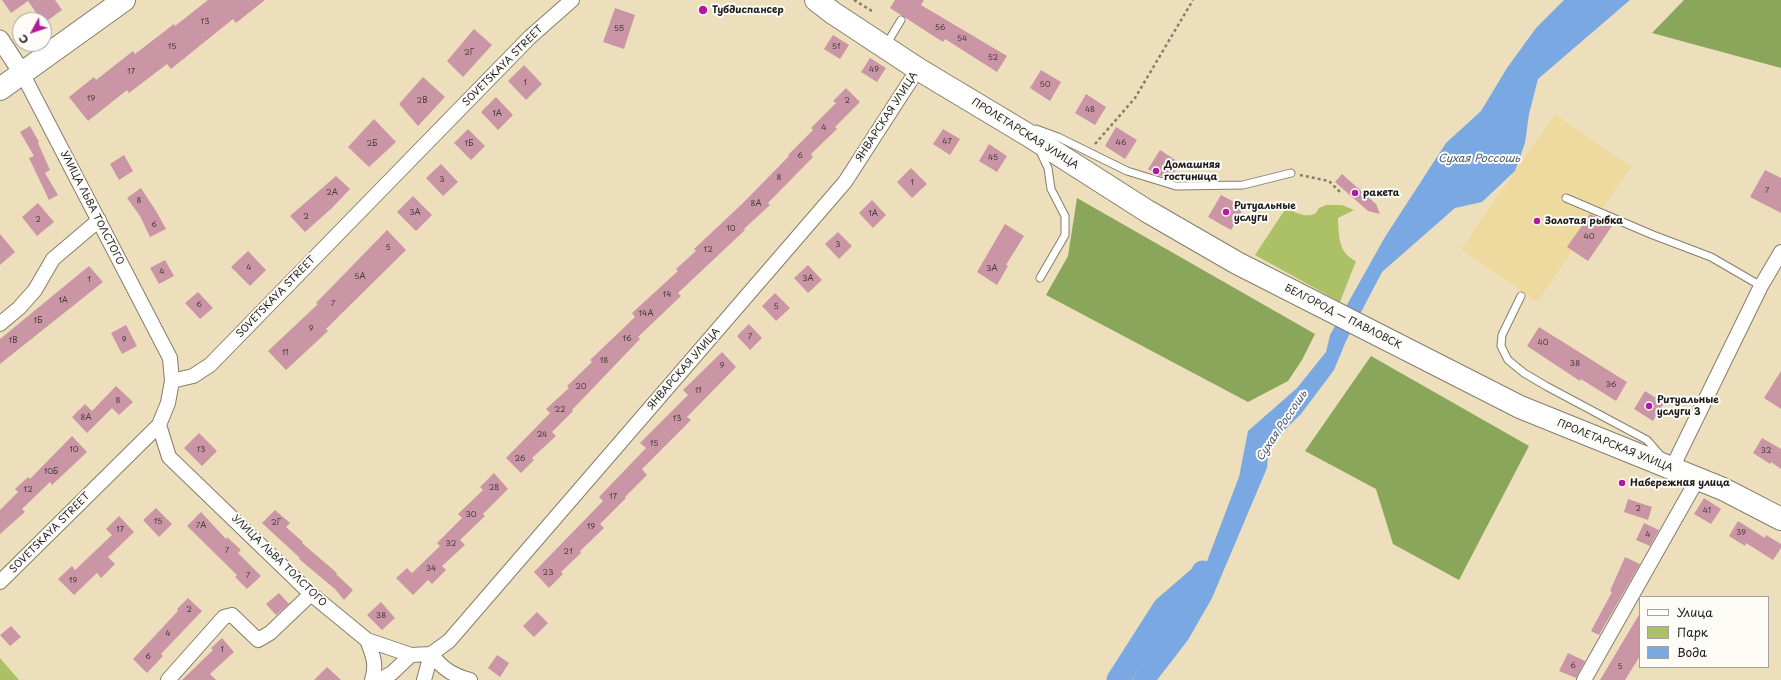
<!DOCTYPE html>
<meta charset="utf-8">
<style>
body{margin:0}
#map{position:relative;width:1781px;height:680px;overflow:hidden;background:#eddfbc;font-family:"Playpen Sans",sans-serif}
canvas{display:block}
.legend{position:absolute;left:1639px;top:596px;width:130px;height:72px;box-sizing:border-box;background:#fdfcf7;border:1px solid #a3a29f;margin:0;padding:5px 7px;list-style:none;font-size:12px;color:#1c1c1c}
.legend li{display:flex;align-items:center;gap:8px;height:20px}
.legend b{width:20px;border:1px solid #a3a29f}
.north{position:absolute;left:12px;top:12px;width:40px;height:40px;box-sizing:border-box;background:#fdfcf7;border:1px solid #a3a29f;border-radius:50%;rotate:230deg;font-size:11px;font-weight:700;line-height:16px;text-align:center;color:#1c1c1c}
.north::after{content:'';display:block;margin:auto;width:14px;height:18px;background:#b5179e;clip-path:polygon(50% 0,100% 100%,50% 72%,0 100%)}
</style>
<div id="map">
<canvas width="1781" height="680"></canvas>
<ul class="legend">
<li><b style="height:5px;background:#fff"></b>Улица</li>
<li><b style="height:11px;background:#acc065"></b>Парк</li>
<li><b style="height:11px;background:#7aa8e3"></b>Вода</li>
</ul>
<div class="north">С</div>
</div>
<script>
const context = document.querySelector('canvas').getContext('2d');
context.lineJoin = 'round';
function fillPath(path, color) { context.fillStyle = color; context.fill(path, 'evenodd'); }
function trace(path, color, width, dash) { context.strokeStyle = color; context.lineWidth = width; context.lineCap = dash ? 'butt' : 'round'; context.setLineDash(dash || []); context.stroke(path); }
function label(font, color, halo, rows, align = 'center') {
  context.font = font + ' "Playpen Sans",sans-serif'; context.lineWidth = 4; context.setLineDash([]); context.textBaseline = 'middle'; context.strokeStyle = halo; context.fillStyle = color; for (const [text, x, y, turn = 0] of rows) {
    context.save(); context.translate(x, y); context.rotate((+turn || 0) * Math.PI / 180); context.textAlign = isNaN(turn) ? turn : align; if (halo) context.strokeText(text, 0, 0); context.fillText(text, 0, 0); context.restore();
  }
}
fillPath(new Path2D(`
 M1326 205H1342L1354 210 1338 218C1339 236 1338 253 1356 261L1340 302 1255 255 1286 208C1295 212 1306 219 1316 213L1319 208Z
 M0 658 19 680H0Z`), '#acc065');
fillPath(new Path2D(`
 M1684 0H1781V68L1652 33Z
 M1077 198 1315 334 1302 360 1288 381 1248 402 1046 295 1068 256Z
 M1371 356 1529 446 1459 580 1393 544 1376 489 1305 451Z`), '#89a65a');
fillPath(new Path2D(`
 M1555 114 1631 167 1537 302 1461 249Z`), '#eeda9e');
fillPath(new Path2D(`
 M1564 0H1630L1538 79 1529 114 1525 143 1515 171 1482 202 1455 208 1382 272 1346 341 1334 370 1301 414 1269 445 1267 468 1212 598 1188 640 1157 680H1132L1153 645 1156 620 1164 608 1184 590 1207 561 1239 477 1248 431 1297 388 1326 352 1330 335 1385 237 1446 143 1481 111 1507 68 1536 28Z`), '#7aa8e3');
trace(new Path2D(`
 M1118 680 1164 608 1201 576 1203 572`), '#7aa8e3', 23);
fillPath(new Path2D(`
 M2 0H55L62 10 44 23V20H41L28 1 11 13Z
 M208 0H265L236 23 233 19 171 69 167 64 129 93 127 90 88 121 69 97 94 77 96 80 133 51 135 54 174 24 175 26Z
 M895 0H924L921 5 1007 56 997 72 945 39 943 42 890 8Z
 M615 8 635 15 624 49 603 42Z
 M474 29 492 45 463 77 447 61Z
 M833 35 849 45 840 59 824 49Z
 M870 58 886 68 877 82 861 72Z
 M524 65 542 84 526 100 508 81Z
 M1041 70 1061 82 1050 101 1030 88Z
 M423 77 445 97 418 126 399 104Z
 M846 88 860 102 835 127 837 129 811 154 813 157 768 203 770 205 744 229 745 230 678 293 681 296 638 337 640 339 572 410 573 411 552 432 556 436 532 458 534 460 521 473 506 458 550 413 546 409 569 388 567 386 592 362 590 360 635 317 632 313 678 271 676 269 696 251 694 249 743 203 789 156 788 155 813 130 811 128 836 103 833 101Z
 M1086 94 1106 107 1095 125 1075 113Z
 M496 97 513 115 498 130 481 112Z
 M374 119 396 142 369 167 348 147Z
 M30 126 39 142 38 143 50 170 45 173 58 195 49 200 29 158 34 156 20 132Z
 M1116 127 1137 140 1125 159 1105 146Z
 M468 129 485 146 471 160 454 143Z
 M943 129 960 139 950 155 933 144Z
 M989 144 1007 156 997 172 979 161Z
 M1160 150 1180 163 1170 179 1158 175 1148 169Z
 M124 155 133 171 119 180 110 164Z
 M441 164 458 182 443 196 426 178Z
 M911 168 927 184 912 198 897 182Z
 M1765 170 1781 178V213L1750 197Z
 M1342 174 1376 204 1380 214 1368 211 1335 182Z
 M336 176 350 189 332 208 305 232 290 216Z
 M141 188 156 211 166 229 150 237 140 216 127 198Z
 M1221 195 1244 207 1231 230 1208 217Z
 M413 196 432 215 416 231 397 212Z
 M872 200 886 215 873 228 859 213Z
 M38 203 54 222 37 236 22 217Z
 M1590 214 1612 226 1588 261 1567 247Z
 M1005 224 1024 236 1006 265 1008 266 997 285 977 272Z
 M387 230 406 250 326 329 328 331 286 370 268 351 318 304 316 303Z
 M838 232 852 246 839 259 825 244Z
 M0 234 15 252 0 265Z
 M248 251 266 270 250 286 231 267Z
 M165 260 174 276 159 284 150 268Z
 M808 265 822 280 808 293 794 278Z
 M89 266 103 282 0 364V339Z
 M198 292 213 308 200 319 185 303Z
 M775 293 790 308 776 321 762 306Z
 M749 324 762 338 750 350 737 336Z
 M126 325 137 346 122 354 111 333Z
 M1539 327 1627 382 1616 401 1581 379 1580 381 1527 346Z
 M722 352 736 367 687 417 691 420 642 469 647 475 625 497 626 498 600 524 604 528 580 551 581 553 561 572 563 574 549 588 534 572 603 501 599 497 646 448 640 443 688 395 683 390Z
 M1781 371V409L1764 398Z
 M116 386 133 402 119 415 112 408 87 433 72 417 85 404 92 411Z
 M1645 391 1664 403 1653 421 1634 409Z
 M199 433 217 451 202 466 184 448Z
 M72 436 87 452 52 485 50 482 22 509 25 512 0 534V510L18 492 15 489 28 477 30 479Z
 M1762 438 1781 449V469L1771 462 1770 464 1753 453Z
 M494 473 508 489 483 514 485 516 460 540 465 545 442 566 446 570 432 584 428 580 413 595 396 578 407 568 412 573 440 546 437 543 462 518 458 514 483 490 480 487Z
 M1704 498 1721 509 1711 524 1694 514Z
 M1628 499 1652 507 1648 520 1624 512Z
 M156 508 172 524 159 537 143 520Z
 M275 510 290 523 286 527 303 542 302 543 337 573 336 574 353 590 344 600 335 589 299 559 300 558 262 523Z
 M201 512 226 539 227 537 241 550 238 553 261 576 247 589 235 577 237 575 187 526Z
 M119 516 134 532 108 557 115 564 101 578 97 573 74 595 58 579 72 566 75 570 112 535 106 529Z
 M1738 521 1765 538 1766 535 1781 544V548L1773 560 1746 543 1745 546 1729 536Z
 M1644 523 1659 530 1650 546 1636 540Z
 M1625 557 1640 564 1599 635 1591 631 1612 592 1610 591Z
 M279 593 289 604 276 615 266 604Z
 M188 598 202 611 161 654 163 656 147 673 133 659 178 611 177 609Z
 M381 602 395 618 382 630 367 615Z
 M537 612 548 623 534 637 523 626Z
 M1640 613V656L1625 680H1600Z
 M11 626 21 637 10 646 0 635Z
 M222 638 234 652 210 674 216 680H182L213 650 211 648Z
 M1568 653 1585 661 1576 678 1559 671Z
 M497 655 509 663 500 677 488 668Z
 M327 667 341 680H314Z`), '#ca96a5');
const service = new Path2D(`
 M886 45 901 20
 M1036 129 1058 137 1127 171 1176 186 1243 185 1291 173
 M1039 149 1048 168 1051 189 1065 216V235L1040 278
 M1566 198 1653 235 1711 257 1761 286
 M1521 296 1502 335 1501 346 1508 360 1524 373 1546 386 1647 440 1661 456`);
const minor = new Path2D(`
 M22 73 170 358 172 381
 M0 324 19 308 35 290 53 259 99 220
 M159 425 169 457 311 594 367 640 411 655 431 654
 M1672 468 1761 286 1781 252
 M0 582 159 425 168 403 172 381 193 376 210 365 530 37 572 0
 M367 640C373 655 377 665 372 680
 M431 654 449 641 845 182 918 69
 M431 654C443 669 452 675 470 680
 M168 680 224 617 232 615 258 640 270 633 311 594
 M379 680 392 673 411 655
 M424 680 431 654
 M1584 680 1697 480`);
const tertiary = new Path2D(`
 M0 39 22 73`);
const primary = new Path2D(`
 M816 0 833 13 918 69 1028 135 1147 211 1237 263 1520 407 1723 489 1781 519
 M0 89 124 0`);
trace(service, '#847e6c', 9);
trace(minor, '#847e6c', 16);
trace(tertiary, '#847e6c', 19);
trace(primary, '#847e6c', 24);
trace(new Path2D(`
 M854 0 872 11
 M1095 144 1135 98 1193 0
 M1300 175 1329 181 1342 194`), '#847e6c', 2.5, [3, 3]);
trace(service, '#fff', 7);
trace(minor, '#fff', 14);
trace(tertiary, '#fff', 17);
trace(primary, '#fff', 22);
for (const [x, y, r, color] of [
 [703,10,5,"#b5179e"],
 [1156,171,4,"#b5179e"],
 [1355,193,4,"#b5179e"],
 [1226,212,4,"#b5179e"],
 [1537,221,4,"#b5179e"],
 [1649,406,4,"#b5179e"],
 [1622,483,4,"#b5179e"]
]) { const dot = new Path2D(); dot.arc(x, y, r, 0, 2 * Math.PI); context.fillStyle = color; context.fill(dot); trace(dot, '#fdfcf7', 1.5); }
label('8px', '#483a3e', null, [
 ["13",205,22],
 ["56",940,28],
 ["55",619,29],
 ["54",962,39],
 ["15",172,47],
 ["51",836,47],
 ["2Г",469,53],
 ["52",993,58],
 ["49",874,70],
 ["17",131,72],
 ["1",525,83],
 ["50",1045,85],
 ["19",91,99],
 ["2В",422,101],
 ["2",847,101],
 ["48",1090,110],
 ["1А",497,114],
 ["4",824,128],
 ["47",947,142],
 ["46",1121,143],
 ["2Б",372,144],
 ["1Б",469,144],
 ["6",800,156],
 ["45",993,158],
 ["8",779,178],
 ["3",442,180],
 ["1",912,183],
 ["7",1767,191],
 ["2А",332,193],
 ["8",139,201],
 ["8А",756,204],
 ["3А",415,213],
 ["1А",873,214],
 ["2",306,217],
 ["2",38,220],
 ["6",154,225],
 ["10",731,229],
 ["40",1589,237],
 ["3",838,245],
 ["5",388,248],
 ["12",708,250],
 ["4",249,268],
 ["3А",992,269],
 ["4",162,272],
 ["5А",360,277],
 ["3А",808,279],
 ["1",89,280],
 ["14",667,295],
 ["1А",63,301],
 ["7",333,304],
 ["6",199,305],
 ["5",776,307],
 ["14А",646,314],
 ["1Б",38,321],
 ["9",311,329],
 ["7",750,337],
 ["16",627,339],
 ["9",124,340],
 ["1В",13,341],
 ["40",1543,343],
 ["11",285,353],
 ["18",604,361],
 ["38",1575,364],
 ["9",722,366],
 ["36",1611,385],
 ["20",581,387],
 ["11",698,391],
 ["8",118,401],
 ["22",560,410],
 ["8А",86,418],
 ["13",677,419],
 ["24",542,435],
 ["15",654,444],
 ["10",74,450],
 ["13",201,450],
 ["32",1766,451],
 ["26",520,459],
 ["10Б",51,472],
 ["28",494,488],
 ["12",28,490],
 ["17",613,497],
 ["2",1638,509],
 ["41",1707,511],
 ["30",471,515],
 ["15",158,522],
 ["2Г",276,523],
 ["7А",201,526],
 ["19",591,527],
 ["17",120,530],
 ["39",1741,533],
 ["4",1648,535],
 ["32",451,544],
 ["7",227,551],
 ["21",568,552],
 ["34",431,569],
 ["23",548,573],
 ["7",248,576],
 ["19",73,581],
 ["2",189,610],
 ["38",381,616],
 ["4",168,634],
 ["1",222,650],
 ["6",148,657],
 ["6",1573,666],
 ["5",1620,667]
]);
label('bold 10px', '#1c1c1c', '#fdfcf7', [
 ["Тубдиспансер",712,10],
 ["Домашняя",1164,165],
 ["гостиница",1164,177],
 ["ракета",1363,193],
 ["Ритуальные",1234,206],
 ["услуги",1234,218],
 ["Золотая рыбка",1545,221],
 ["Ритуальные",1657,400],
 ["услуги 3",1657,412],
 ["Набережная улица",1630,483]
], 'left');
label('10px', '#1c1c1c', '#fdfcf7', [
 ["SOVETSKAYA STREET",503,66,-45],
 ["ЯНВАРСКАЯ УЛИЦА",887,117,-57],
 ["ПРОЛЕТАРСКАЯ УЛИЦА",1025,134,32],
 ["УЛИЦА ЛЬВА ТОЛСТОГО",92,208,63],
 ["SOVETSKAYA STREET",276,297,-46],
 ["БЕЛГОРОД — ПАВЛОВСК",1343,317,27],
 ["ЯНВАРСКАЯ УЛИЦА",684,369,-49],
 ["ПРОЛЕТАРСКАЯ УЛИЦА",1615,446,22],
 ["SOVETSKAYA STREET",50,533,-45],
 ["УЛИЦА ЛЬВА ТОЛСТОГО",279,561,44]
]);
label('italic 11px', '#465b76', '#fdfcf7', [
 ["Сухая Россошь",1479,159],
 ["Сухая Россошь",1282,426,-56]
]);
</script>
